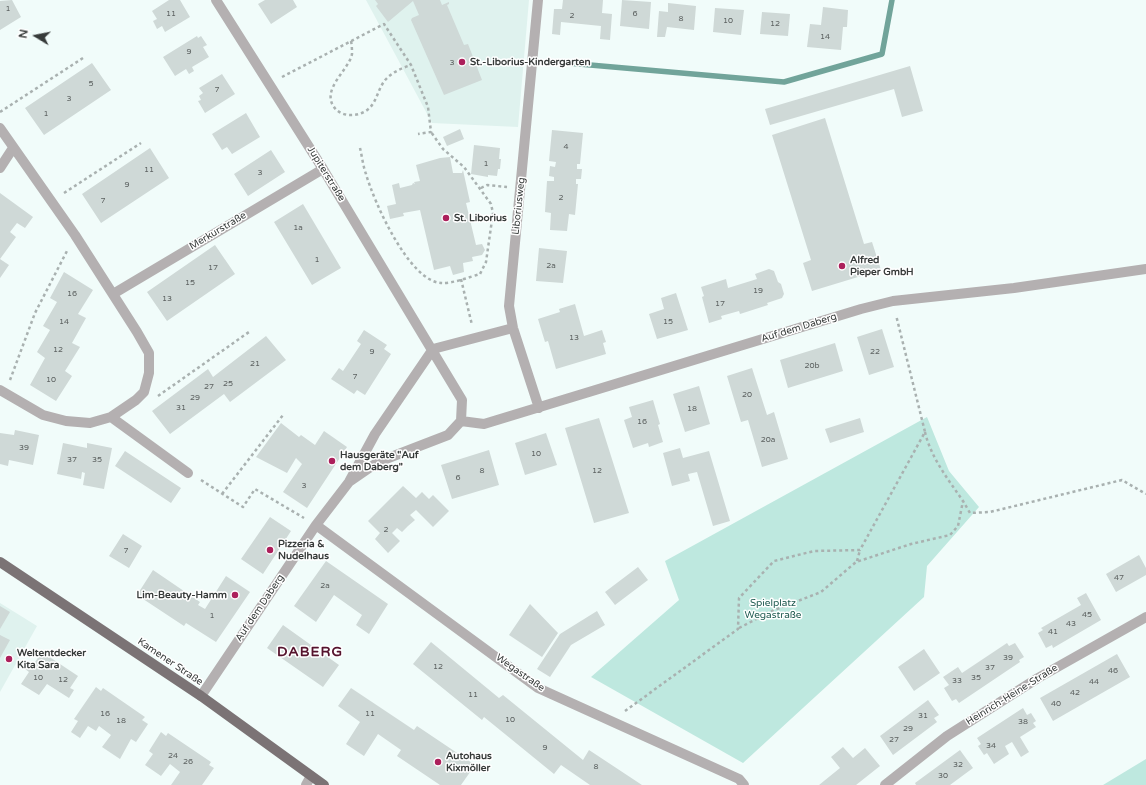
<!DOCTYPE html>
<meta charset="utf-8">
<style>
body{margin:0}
#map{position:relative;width:1146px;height:785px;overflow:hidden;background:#f1fcfa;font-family:"Varela Round",sans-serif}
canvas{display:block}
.north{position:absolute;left:16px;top:16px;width:40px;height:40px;-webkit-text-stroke:3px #fff;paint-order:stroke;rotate:280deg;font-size:11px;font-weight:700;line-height:16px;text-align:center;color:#373b3a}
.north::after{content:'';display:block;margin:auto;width:14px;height:18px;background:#373b3a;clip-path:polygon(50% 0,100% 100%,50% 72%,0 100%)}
</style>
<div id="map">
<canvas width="1146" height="785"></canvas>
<div class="north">N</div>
</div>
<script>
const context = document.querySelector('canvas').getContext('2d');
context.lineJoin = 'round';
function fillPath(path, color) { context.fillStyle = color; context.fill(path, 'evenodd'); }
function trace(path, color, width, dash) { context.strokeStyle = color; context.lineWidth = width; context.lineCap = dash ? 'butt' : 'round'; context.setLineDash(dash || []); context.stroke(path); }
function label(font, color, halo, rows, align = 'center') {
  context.font = font + ' "Varela Round",sans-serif'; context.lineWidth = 3; context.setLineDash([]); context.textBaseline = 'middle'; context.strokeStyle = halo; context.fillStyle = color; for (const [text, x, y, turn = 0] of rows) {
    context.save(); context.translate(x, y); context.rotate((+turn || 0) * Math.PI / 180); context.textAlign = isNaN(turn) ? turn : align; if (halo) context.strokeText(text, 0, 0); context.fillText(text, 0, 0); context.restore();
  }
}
fillPath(new Path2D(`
 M366 0H529L518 127 432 123Z
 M0 603 37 626 0 692Z`), '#dff2ee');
fillPath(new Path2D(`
 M927 417 949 471 979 507 927 566 924 597 743 763 591 677 679 600 665 561Z
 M1146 759V785H1103Z`), '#bee8df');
trace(new Path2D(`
 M556 62 784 82 882 54 892 0`), '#71a49a', 5.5);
fillPath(new Path2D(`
 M12 0 21 17 0 30V1Z
 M169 0H180L190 17 165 32 162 26 157 29 153 21 157 19 152 11Z
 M265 0H293L297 7 271 24 258 4Z
 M375 0H440L442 5 449 2V4L447 5 464 45 468 44 482 80 444 95 411 20 412 18 419 15 413 1 388 22 376 6 378 4Z
 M563 0H603L602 13 612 14 610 40 600 39 601 26 561 22 560 35 552 34 554 9H562Z
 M622 0 651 2 649 29 620 26Z
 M668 3 696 6 694 30 667 27 665 37H657L659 11 668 12Z
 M823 7 848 10 847 27H843L841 50 807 47 810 24 821 25Z
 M715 8 744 10 741 35 713 32Z
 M762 12 790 14 788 36 760 34Z
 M197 36 198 38 201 36 207 45 203 47 209 57 192 67 194 71 189 74 186 69 175 76 163 57Z
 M92 63 111 90 44 135 25 108Z
 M910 66 923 111 902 117 894 89 770 125 765 109Z
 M222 74 235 94 205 113 198 101 201 100 199 96 203 93 199 88Z
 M246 113 260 137 232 154 227 147 222 150 212 134Z
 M825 118 864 244 872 242 881 270 812 291 803 263 811 260 772 135Z
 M460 129 464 139 447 146 443 137Z
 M552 130 583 133 580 164H577V169H582L581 179H576V184H578L575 215 569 214 567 231 550 230 551 213 545 212 547 181H554V177L549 176 550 166 555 167 556 162 549 161Z
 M474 145 500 148 499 159H501L500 169H498L497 176 488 175V177L471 174Z
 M150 148 169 178 101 223 82 194Z
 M271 150 285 172 248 196 234 174Z
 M450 157 453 173H462L463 170 470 202 466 203 476 245 482 244 485 250 482 255 472 257 473 261 463 263 464 272 453 275 450 266 434 270 420 210 403 213 404 216 390 219 387 206 396 204 392 185 399 183 400 188 412 185 413 183 415 184 414 182 420 181 416 165 440 158Z
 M0 193 33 217 25 228 17 223 10 232 16 237 0 259 9 265 0 278Z
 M303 204 341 268 312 285 274 222Z
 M215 245 235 274 167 321 147 292Z
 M539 248 567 251 563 283 536 281Z
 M769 269 774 271 778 282 781 284 784 294 782 298 767 303 768 305 740 314 739 311 721 316 722 319 709 323 702 297 704 296 701 287 726 279 728 288 757 279 755 274Z
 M64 272 93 290 78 314 86 318 72 343 80 347 65 371 72 376 56 401 30 385 45 358 37 352 50 330 43 326 57 302 50 298Z
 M676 293 688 330 657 339 649 314 664 309 661 298Z
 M575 304 584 336 602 330 606 342 603 343 606 354 556 369 548 341 545 342 538 319 560 312 559 309Z
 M882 329 894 367 869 375 857 337Z
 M364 330 387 345 384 349 391 354 365 395 357 390 354 394 331 379 339 368 343 371 361 344 357 341Z
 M266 336 286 360 230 402 224 394 170 434 152 411 208 369 213 377Z
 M835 343 843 371 788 388 780 360Z
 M752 368 767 415 774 412 788 459 762 467 748 420 741 422 727 376Z
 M699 386 710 424 685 432 673 394Z
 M653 400 660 424 658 425 663 442 649 447 648 443 633 448 624 420 632 417 629 407Z
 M599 418 629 513 594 523 565 428Z
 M860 418 864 432 830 443 825 429Z
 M281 423 299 437 301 435 315 445 324 431 347 447 307 508 283 492 302 464 296 458 287 473 256 457Z
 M15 430 39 435 33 465 9 460 8 466 0 464V433L14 435Z
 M546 433 557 465 525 475 515 443Z
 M63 443 87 448V443L112 448 104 489 83 485 85 473 82 472 81 479 57 474Z
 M680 448 683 458 709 451 730 521 713 526 697 472 688 474 690 481 672 486 663 453Z
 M489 450 499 485 452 499 441 465Z
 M125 451 181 488 171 503 115 466Z
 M403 486 416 498 422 492 429 499 433 495 449 511 433 527 416 510 410 515 415 520 408 526 402 532 397 528 392 533 400 541 388 553 375 539 380 533 368 521Z
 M270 517 291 531 263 574 241 559Z
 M123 534 142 546 129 568 109 556Z
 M1139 555 1146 568V575L1116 592 1106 574Z
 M326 561 388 604 369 634 356 625 362 615 334 595 316 622 294 606Z
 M638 567 648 580 615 605 605 592Z
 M153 570 200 602 198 605 205 609 226 576 250 592 216 642 186 623 184 626 137 595Z
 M1086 593 1101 620 1053 648 1052 645 1046 648 1038 633 1043 630 1041 628 1081 605 1077 598Z
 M530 604 558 633 542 657 509 635Z
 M0 606 10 612 0 629Z
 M597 611 605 625 571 645 550 677 537 669 560 634Z
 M283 625 339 665 323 687 267 648Z
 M0 635 10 640 0 658Z
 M431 642 499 698 503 695 583 760 589 750 642 785H590L561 765 554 774 484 717 482 720 413 664Z
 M1007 643 1009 646 1015 643 1024 657 1019 660 1020 662 959 703 956 699 952 701 944 688 949 685 943 677 958 667 962 673Z
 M924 649 940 673 914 691 898 667Z
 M42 652 78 676 70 688 74 690 69 698 47 684 39 695 21 684 29 672 25 669 30 662 33 665Z
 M1117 654 1130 677 1053 721 1040 698Z
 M96 687 101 691 103 688 145 717 142 720 148 724 136 742 131 739 120 759 102 747 111 735 99 726 96 731 88 726 80 738 71 732 78 721 74 719Z
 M351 688 414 730 417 726 475 765 461 785H440L397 756 401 750 378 734 364 756 346 744 360 722 338 706Z
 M928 700 939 715 934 718 937 722 893 755 880 736Z
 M1023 708 1027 715 1031 713 1036 721 1033 723 1036 727 1020 737 1029 752 1021 757 1012 742 1005 746 1009 754 994 764 987 753 984 755 978 746 981 744 977 738Z
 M161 732 166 736 168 733 211 762 209 765 214 768 202 785H171L180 772 170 764 161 776 145 765 153 754 149 751Z
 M843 747 853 758 865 748 880 766 856 785H819L840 768 831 757Z
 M960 750 973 768 950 785H916L915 783Z`), '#cfd9d7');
trace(new Path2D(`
 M351 41C352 46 352 50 352 54 349 70 321 89 334 107 342 119 364 117 372 105 378 97 379 86 387 78 393 72 402 68 411 65
 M282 77 384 24 411 65 428 107 431 132 418 134
 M0 112 83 58
 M360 148C362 156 363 166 366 174 374 202 409 281 441 283 451 284 470 277 480 274L486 262 493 213 491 204 464 167 443 149 431 132
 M481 188 487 185 507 187
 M64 193 141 143
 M461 279 472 325
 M10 380 35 313 68 249
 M158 396 249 332
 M925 432C931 458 948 479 963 501
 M201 480 243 507 255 489 304 518
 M222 494 283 415
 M857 561 860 550
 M739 628 772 611 821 592 856 562 911 544 950 535 958 526 963 501 970 513 990 512 1122 480 1146 494
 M625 711 738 629 739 598 774 561 814 551 860 550 925 432 896 315`), '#a9b1b0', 2.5, [3, 3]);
trace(new Path2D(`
 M216 0 323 169 462 400 461 421 448 435 378 462 349 482
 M538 0 509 306 513 328 539 408
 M0 128 75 235 137 332 149 353V373L144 392 136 400 111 417 90 423 66 421 43 415 0 390
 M0 168 13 148
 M113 294 323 169
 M111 417 188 473
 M461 421 484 424 861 309 893 301 1014 288 1146 269
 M316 525 538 688 739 779 744 785
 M201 696 316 525 349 482 375 434 433 349 513 328
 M306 785 311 776
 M885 785 947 736 1038 678 1146 617`), '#b4b0b1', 10);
trace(new Path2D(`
 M0 562 201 696 324 785`), '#7b7375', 10);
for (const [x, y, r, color] of [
 [462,62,4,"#ac1f5b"],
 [446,218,4,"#ac1f5b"],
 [842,266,4,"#ac1f5b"],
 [332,461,4,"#ac1f5b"],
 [270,550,4,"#ac1f5b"],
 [235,595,4,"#ac1f5b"],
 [9,659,4,"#ac1f5b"],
 [438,762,4,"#ac1f5b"]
]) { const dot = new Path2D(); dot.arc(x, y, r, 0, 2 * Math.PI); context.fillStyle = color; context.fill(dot); trace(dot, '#fff', 1.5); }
label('8px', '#5d6261', null, [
 ["1",8,9],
 ["11",171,14],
 ["6",635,14],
 ["2",572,16],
 ["8",681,19],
 ["10",728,21],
 ["12",775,24],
 ["14",825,37],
 ["9",189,52],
 ["3",452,63],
 ["5",91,84],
 ["7",217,90],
 ["3",69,99],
 ["1",46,114],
 ["4",566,147],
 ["1",486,164],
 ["11",149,170],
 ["3",260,173],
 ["9",127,185],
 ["2",561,198],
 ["7",103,201],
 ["1a",298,228],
 ["1",317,260],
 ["2a",551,266],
 ["17",213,268],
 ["15",190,283],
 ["19",758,291],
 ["16",72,294],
 ["13",167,299],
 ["17",720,304],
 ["14",64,322],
 ["15",668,322],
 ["13",574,338],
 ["12",58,350],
 ["9",372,352],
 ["22",875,352],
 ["21",255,364],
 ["20b",812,366],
 ["7",355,377],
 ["10",51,380],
 ["25",228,384],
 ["27",209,387],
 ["20",747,395],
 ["29",195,398],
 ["31",181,408],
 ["18",692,409],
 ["16",642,422],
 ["20a",768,440],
 ["39",24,448],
 ["10",536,454],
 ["37",72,460],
 ["35",97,460],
 ["8",482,471],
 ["12",597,471],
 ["6",458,478],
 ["3",304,486],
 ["2",386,530],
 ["7",126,551],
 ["47",1119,578],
 ["2a",325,586],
 ["45",1087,615],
 ["1",212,616],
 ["43",1071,624],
 ["41",1053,632],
 ["39",1008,658],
 ["12",438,667],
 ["37",990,668],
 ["46",1113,671],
 ["10",38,678],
 ["35",976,678],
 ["12",63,680],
 ["33",957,681],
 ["44",1094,682],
 ["42",1075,693],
 ["11",473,695],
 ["40",1056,704],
 ["16",105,714],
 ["11",370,714],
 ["31",923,716],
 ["10",510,720],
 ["18",121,721],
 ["38",1023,722],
 ["29",908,729],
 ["27",894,740],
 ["34",991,746],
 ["9",545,748],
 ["24",173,756],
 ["26",188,762],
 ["32",958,765],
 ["8",596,767],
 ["30",943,776]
]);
label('bold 10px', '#373b3a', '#fff', [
 ["St.-Liborius-Kindergarten",470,62],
 ["St. Liborius",454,218],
 ["Alfred",850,260],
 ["Pieper GmbH",850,272],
 ["Hausgeräte \"Auf",340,455],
 ["dem Daberg\"",340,467],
 ["Pizzeria &",278,544],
 ["Nudelhaus",278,556],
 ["Lim-Beauty-Hamm",227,595,"right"],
 ["Weltentdecker",17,653],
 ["Kita Sara",17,665],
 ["Autohaus",446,756],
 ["Kixmöller",446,768]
], 'left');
label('10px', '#373b3a', '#fff', [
 ["Jupiterstraße",326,174,58],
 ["Liboriusweg",519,206,-84],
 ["Merkurstraße",218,231,-31],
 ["Auf dem Daberg",799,328,-17],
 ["Auf dem Daberg",260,608,-56],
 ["Kamener Straße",170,662,34],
 ["Wegastraße",520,673,35],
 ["Heinrich-Heine-Straße",1012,695,-32]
]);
label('10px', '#1f5a50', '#fff', [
 ["Spielplatz",773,603],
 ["Wegastraße",773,615]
]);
context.letterSpacing = '1px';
label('bold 14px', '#55132d', '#fff', [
 ["DABERG",310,652]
]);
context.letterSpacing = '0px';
</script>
